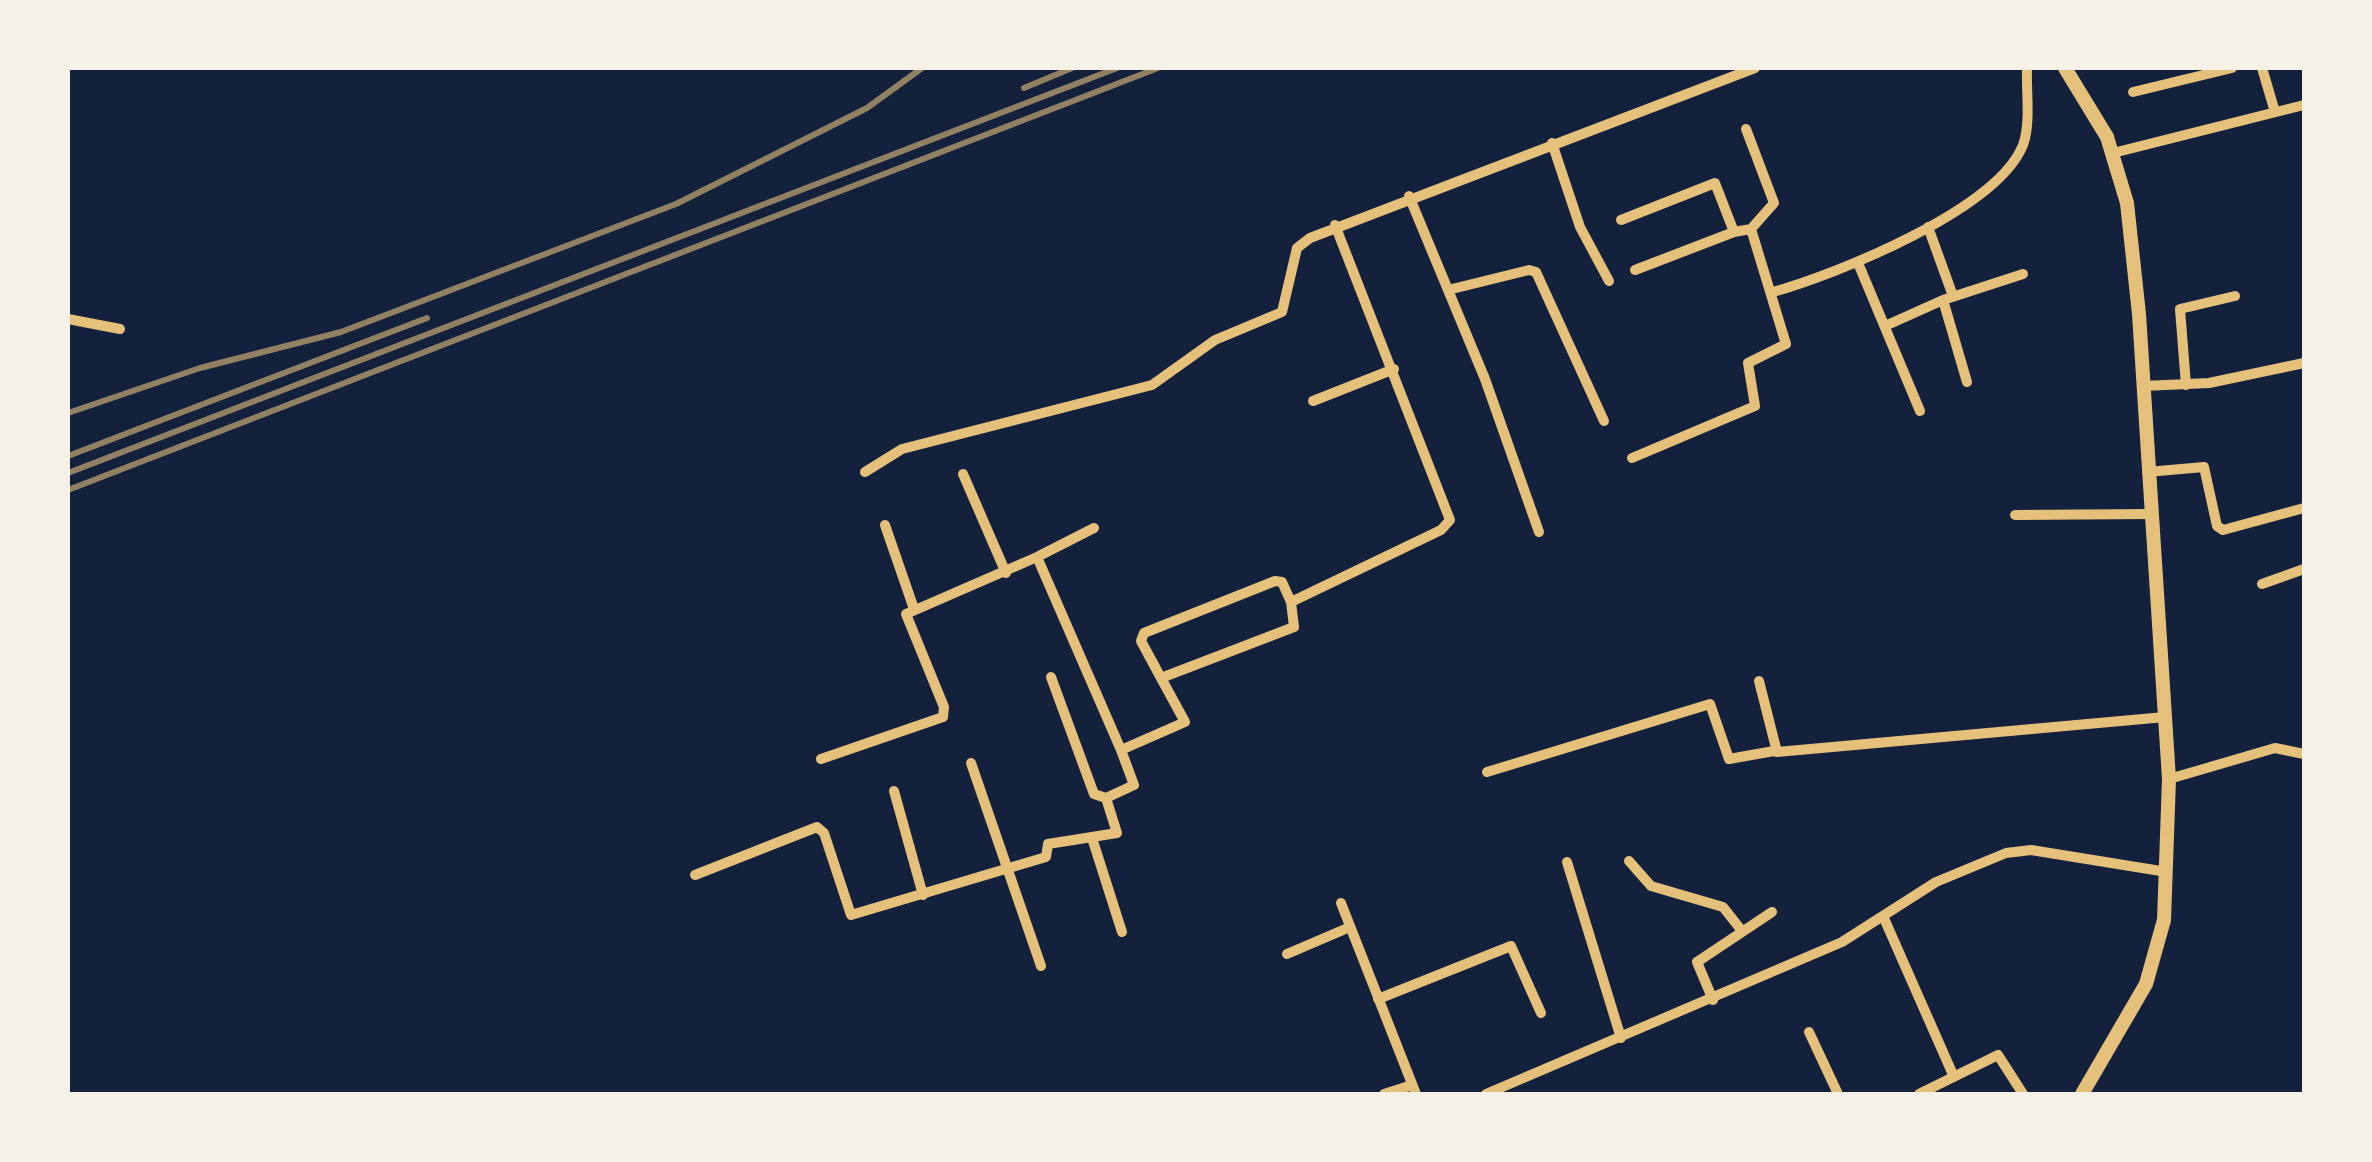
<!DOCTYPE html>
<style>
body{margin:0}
#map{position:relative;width:2372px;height:1162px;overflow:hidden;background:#14213d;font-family:Mulish,sans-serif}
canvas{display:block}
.frame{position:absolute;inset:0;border:70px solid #f6f1e7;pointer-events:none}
</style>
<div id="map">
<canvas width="2372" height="1162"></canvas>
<div class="frame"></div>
</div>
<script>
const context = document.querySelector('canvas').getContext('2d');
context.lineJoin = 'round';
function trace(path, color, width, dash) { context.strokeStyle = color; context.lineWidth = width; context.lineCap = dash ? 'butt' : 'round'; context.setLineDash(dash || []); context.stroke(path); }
trace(new Path2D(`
 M2262 68 2275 112
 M2133 92 2232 68
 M1552 143 1580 227 1609 281
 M2113 153 2304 105
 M1409 196 1485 379 1539 532
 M1621 220 1715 183 1734 232 1751 229
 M1928 227 1953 296
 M1858 263 1920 411
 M1635 270 1734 232
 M1448 290 1529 270 1536 272 1604 421
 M1773 292C1837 274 1997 210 2023 145 2031 123 2026 91 2027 68
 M1943 300 1967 382
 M68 319 120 329
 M1885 326 1943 300 2023 274
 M2186 385 2180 309 2235 296
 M2143 386 2209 383 2304 363
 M1313 401 1394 369
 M1632 458 1755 406 1748 363 1786 344 1751 229 1774 203 1746 129
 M865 472 902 449 1152 385 1215 340 1282 312 1297 248 1310 238 1755 68
 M2147 472 2204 467 2217 526 2223 530 2304 508
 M963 474 1006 573
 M2015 515 2150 514
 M885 525 914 609
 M1037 557 1094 528
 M2262 584 2304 569
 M1051 677 1094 794 1106 798
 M1161 678 1141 641 1144 633 1275 581 1282 582 1291 602 1441 530 1450 520 1335 225
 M1759 681 1777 752 2165 717
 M821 759 943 717 944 707 906 614 1037 557 1121 750 1185 722 1161 678 1294 627 1291 602
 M971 763 1041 966
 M1487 772 1710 704 1729 759 1774 751
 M2169 779 2275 748 2304 754
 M894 791 923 895
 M1092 838 1122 932
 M1629 861 1651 886 1723 907 1742 931
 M1567 862 1621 1038
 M695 875 817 827 824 833 851 915 1046 857 1048 844 1117 833 1106 798 1134 785 1121 750
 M1341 903 1416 1094
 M1883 916 1954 1077
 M1287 954 1350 927
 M1378 999 1511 946 1541 1013
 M1713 1000 1697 962 1772 912
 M1809 1032 1838 1094
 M1384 1094 1412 1085
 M1486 1094 1842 942 1936 882 2006 853 2031 850 2167 872
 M1919 1094 1998 1055 2023 1094`), '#e5c07b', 10);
trace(new Path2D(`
 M2065 68 2107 137 2127 203 2139 314 2169 779 2164 920 2146 984 2082 1094`), '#e5c07b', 14);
trace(new Path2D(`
 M1024 88 1072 68
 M68 413 200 368 341 332 676 204 867 108 922 68
 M68 456 427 318
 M68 473 1117 68
 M68 490 1158 68`), '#918062', 6);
</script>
